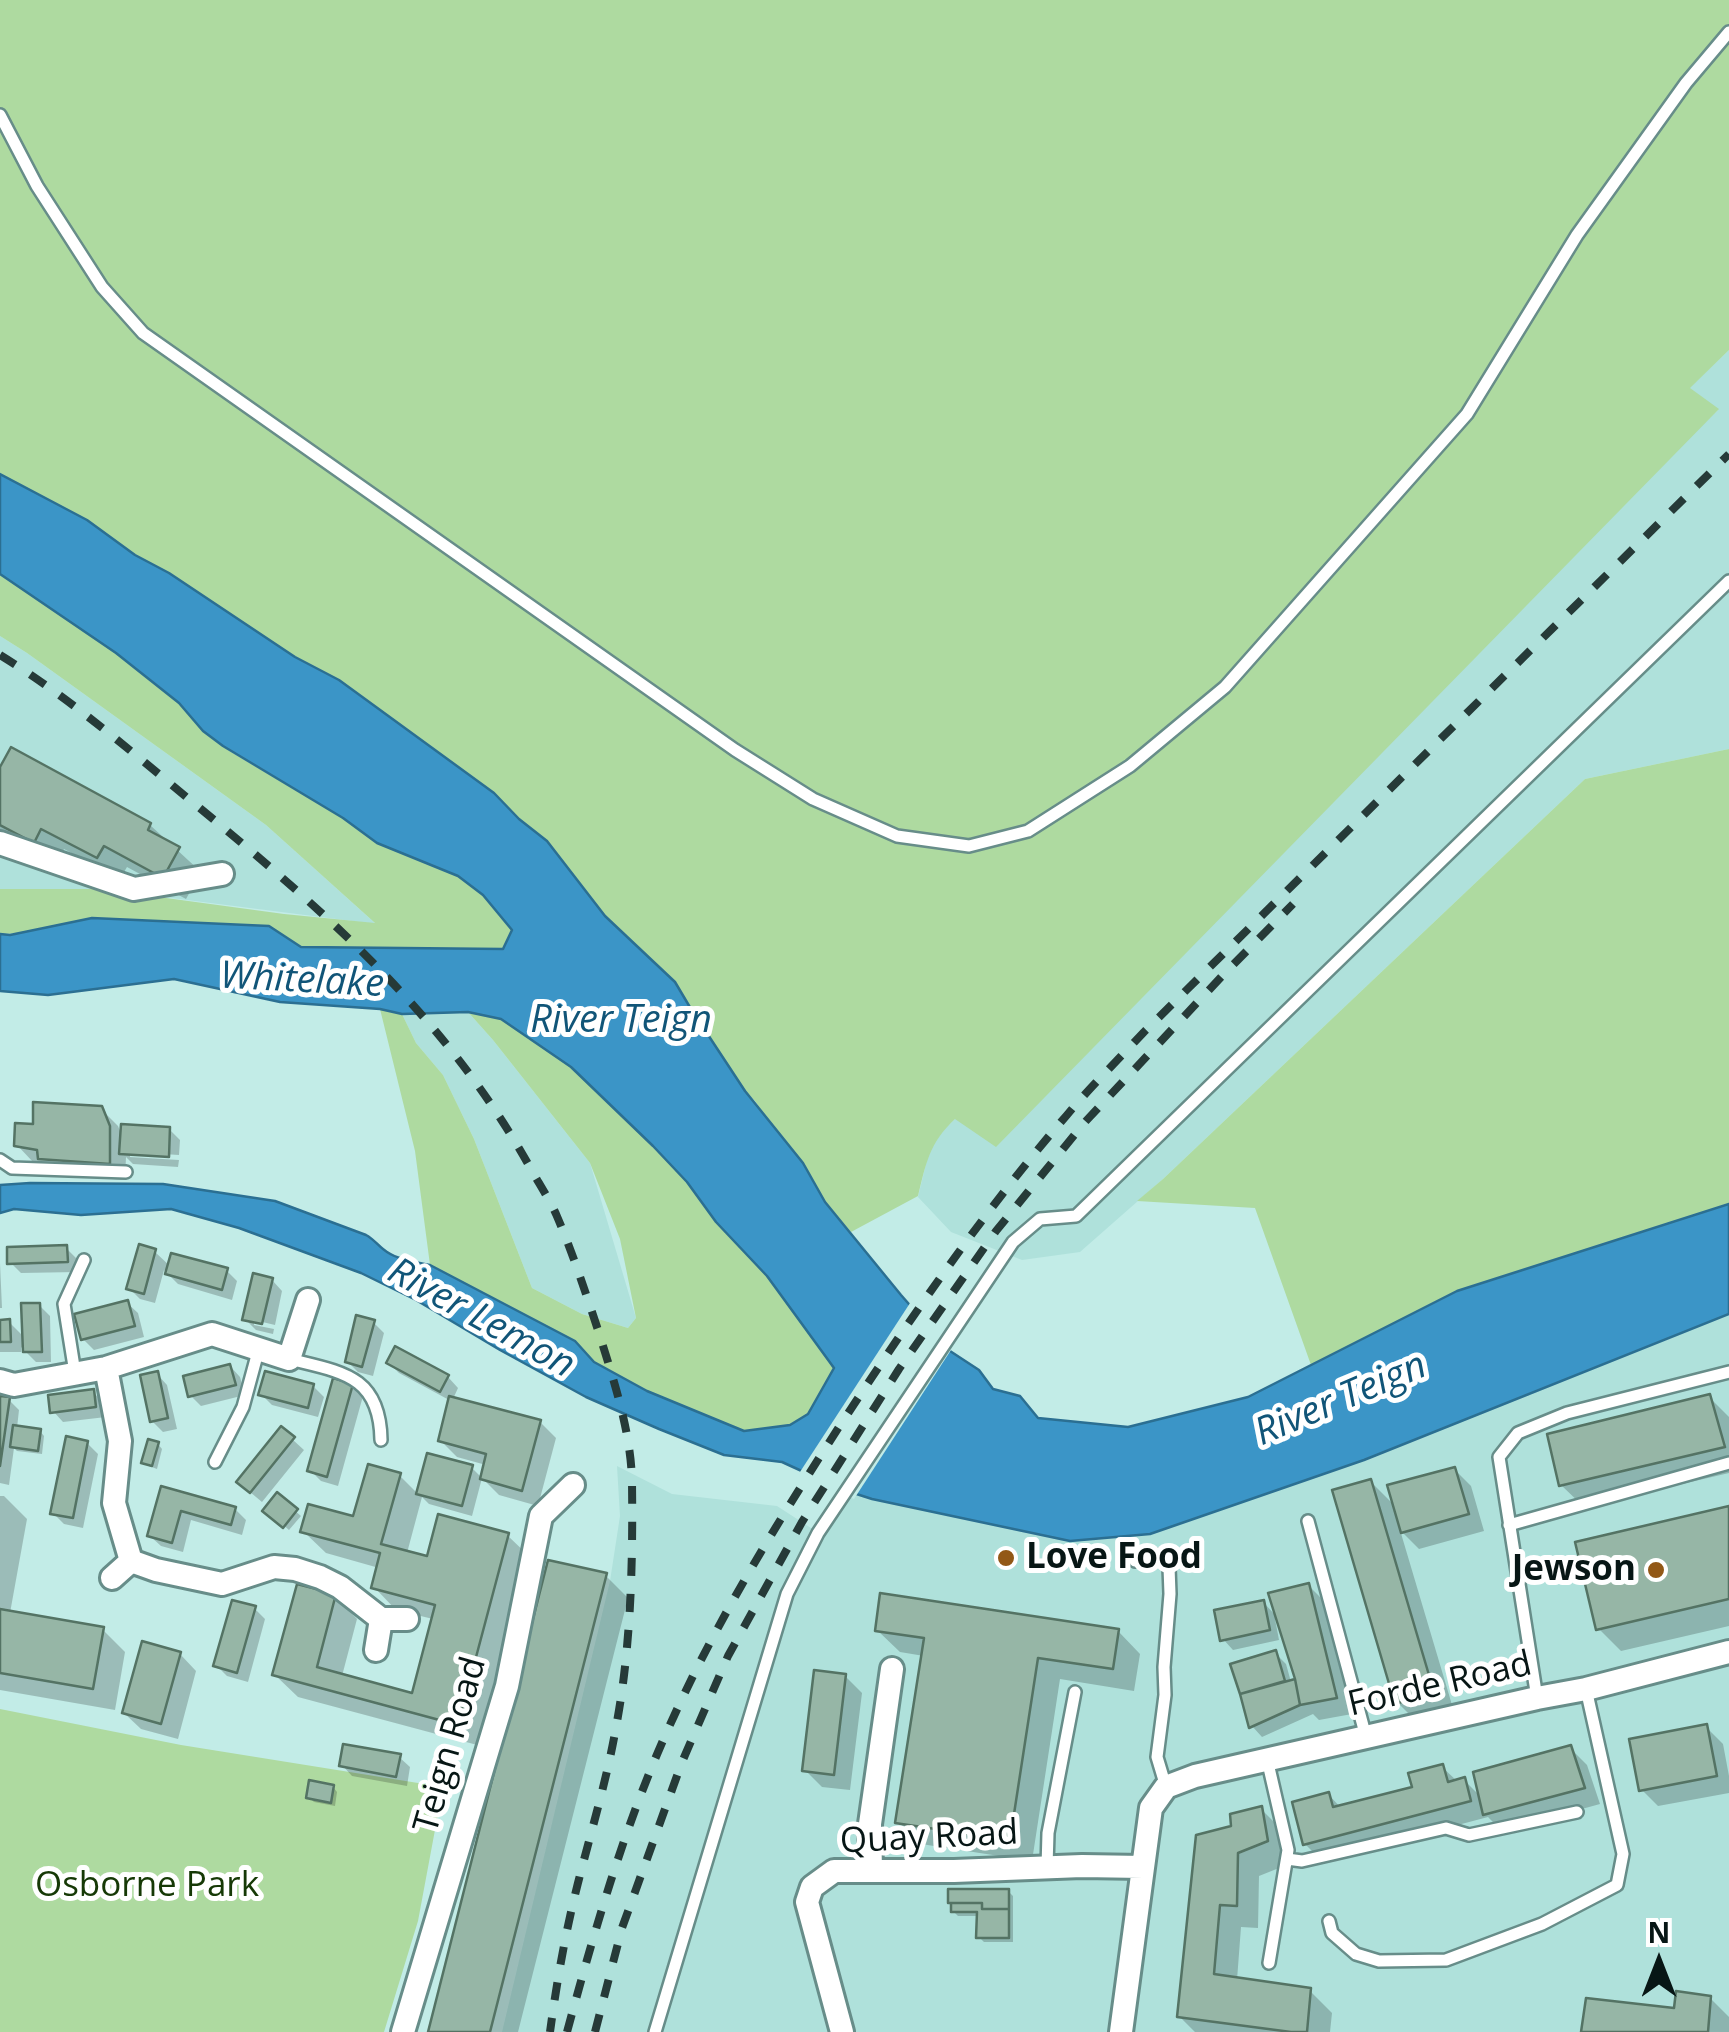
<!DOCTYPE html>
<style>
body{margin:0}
#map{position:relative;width:1729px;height:2032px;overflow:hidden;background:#c2ece7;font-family:"Open Sans",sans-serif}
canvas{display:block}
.north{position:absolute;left:1609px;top:1912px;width:100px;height:100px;-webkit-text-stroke:8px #fff;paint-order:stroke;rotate:0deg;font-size:28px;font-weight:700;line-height:40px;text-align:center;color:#071615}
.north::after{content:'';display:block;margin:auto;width:35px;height:45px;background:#071615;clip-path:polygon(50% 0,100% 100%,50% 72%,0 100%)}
</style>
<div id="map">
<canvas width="1729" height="2032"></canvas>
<div class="north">N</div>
</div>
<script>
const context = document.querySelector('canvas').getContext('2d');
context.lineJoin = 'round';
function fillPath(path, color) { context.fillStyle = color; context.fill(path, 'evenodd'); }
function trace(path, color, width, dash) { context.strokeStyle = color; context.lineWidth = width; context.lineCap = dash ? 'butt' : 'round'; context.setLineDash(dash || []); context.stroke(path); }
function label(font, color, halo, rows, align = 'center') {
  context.font = font + ' "Open Sans",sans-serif'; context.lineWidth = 10; context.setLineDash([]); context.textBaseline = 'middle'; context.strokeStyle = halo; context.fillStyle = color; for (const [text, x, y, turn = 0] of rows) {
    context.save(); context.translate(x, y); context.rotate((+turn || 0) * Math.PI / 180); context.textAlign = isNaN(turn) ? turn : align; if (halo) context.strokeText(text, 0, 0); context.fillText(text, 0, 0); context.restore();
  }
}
fillPath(new Path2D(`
 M1729 350V749L1585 779 1163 1179 1080 1252 1022 1260 951 1232 918 1197 929 1151 941 1132 1718 410 1689 388Z
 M0 636 27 653 266 825 376 924 100 889H0Z
 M468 1012 493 1040 590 1163 636 1318 628 1328 582 1314 532 1288 474 1139 443 1075 416 1043 402 1014Z
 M1729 1314V2032H502L610 1581 620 1516 617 1466 672 1494 777 1506 814 1530 841 1489 873 1499 1070 1541 1150 1534 1364 1460Z`), '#afe1db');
fillPath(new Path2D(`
 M0 0H1729V350L1690 388 1719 409 996 1147 955 1119C929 1143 926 1164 918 1196L851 1232 825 1202 755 1101 745 1091 691 1009 675 982 605 916 547 841 519 819 494 793 339 680 295 657 169 573 135 555 87 520 0 474Z
 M0 574 116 653 179 703 203 731 231 752 343 818 377 843 458 876 483 895 512 930 504 949 300 947 269 926 0 934V889H100L284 914 375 923 266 825 27 653 0 636Z
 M1729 749V1204L1457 1291 1311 1365 1255 1208 1137 1201 1163 1179 1585 779Z
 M380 1009 402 1014 416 1043 443 1075 474 1139 532 1288 582 1314 628 1328 636 1318 620 1239 590 1163 493 1040 468 1012 501 1019 571 1067 601 1094 687 1182 716 1222 767 1276 834 1367 808 1414 790 1425 744 1431 647 1391 594 1362 575 1341 430 1265 415 1151Z
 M0 1709 181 1745 443 1787 418 1921 384 2032H0Z`), '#aedaa0');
const water = new Path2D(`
 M0 474 87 520 135 555 169 573 295 657 339 680 494 793 519 819 547 841 605 916 675 982 691 1009 745 1091 803 1163 825 1202 901 1295 950 1351 979 1370 993 1389 1020 1396 1038 1418 1128 1427 1248 1397 1457 1291 1729 1204V1314L1364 1460 1150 1534 1070 1541 872 1499 841 1489 782 1462 724 1455 659 1429 586 1397 500 1350 416 1300 361 1273 239 1228 171 1209 81 1215 14 1209 0 1213V1185L30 1183 163 1184 275 1201 366 1235C375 1240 379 1247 387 1252 399 1260 416 1262 430 1265L575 1341 594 1362 647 1391 744 1431 790 1425 808 1414 834 1368 767 1276 716 1222 687 1182 653 1146 571 1067 501 1019 468 1012 402 1014 380 1009 280 1002 174 979 48 995 0 991V934L10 935 92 918 269 926 301 947 503 949 512 930 483 895 458 876 377 843 343 818 223 746 203 731 179 703 116 653 0 574Z`);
fillPath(water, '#3b95c7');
trace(water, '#2b6f92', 2.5);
fillPath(new Path2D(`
 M912 1300 953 1347 854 1499 798 1475Z`), '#c2ece7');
fillPath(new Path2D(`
 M0 773 150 825 201 872 186 899 127 867 120 879 64 849 57 864 0 832Z
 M100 1108 118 1126 123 1138 169 1129 180 1140 179 1155 130 1152V1157L179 1160 178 1167 133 1164 126 1157 125 1180 57 1175 47 1164 33 1162 17 1145 36 1126Z
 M66 1248 77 1259V1272L21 1273 10 1262Z
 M155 1252 170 1266 227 1271 237 1281 232 1300 178 1284 164 1270 155 1303 140 1299 129 1288Z
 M0 1263 2 1308H0Z
 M272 1280 282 1291 275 1325 254 1320V1325L274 1329 273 1334 256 1330 245 1319Z
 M127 1303 138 1313 144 1337 94 1350 83 1339Z
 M39 1305 50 1316 51 1362H36L21 1347V1352H0V1322H9L25 1338Z
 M373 1322 384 1333 373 1376 358 1372 347 1361Z
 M389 1363 448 1377 458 1388 453 1399 540 1422 556 1438 538 1506 499 1495 482 1478 472 1516 429 1504 422 1497 407 1553 429 1559 507 1535 530 1557 481 1746 298 1697 275 1675 335 1596 357 1619 342 1676 414 1696 433 1619 396 1610 374 1587 379 1568 326 1553 303 1531 355 1519 400 1476 418 1494 471 1467 482 1478 486 1465 457 1457 441 1441 451 1401 399 1373Z
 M230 1366 240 1377 245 1395 201 1406 191 1396Z
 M157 1374 167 1385 177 1429 163 1432 152 1421Z
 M313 1386 324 1397 318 1417 272 1405 261 1394Z
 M352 1386 363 1396 338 1486 321 1481 310 1470Z
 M93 1392 104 1403 106 1417 63 1422 53 1411Z
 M1709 1397 1729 1417V1473L1584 1507 1561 1485Z
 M0 1398 9 1400 19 1410 17 1428 40 1431 44 1436 42 1454 17 1451 14 1448 9 1485 0 1483Z
 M281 1429 304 1450 262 1502 250 1492Z
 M87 1443 98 1454 83 1528 64 1524 53 1513Z
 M158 1444 162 1449 157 1469 149 1466 144 1462Z
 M1455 1470 1471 1486 1484 1531 1419 1549 1400 1530 1455 1715 1420 1725 1397 1702 1371 1482 1396 1507Z
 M163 1489 235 1509 246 1520 242 1535 191 1520 183 1552 161 1546 150 1536Z
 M0 1496H4L27 1519 10 1613 103 1630 125 1652 115 1710 0 1690Z
 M278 1496 301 1516 289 1530 266 1510Z
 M1729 1508V1626L1621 1651 1598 1628Z
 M605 1575 628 1598 518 2032H430Z
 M1308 1585 1325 1602 1352 1714 1319 1720 1313 1714 1262 1737 1252 1726 1234 1665 1275 1653 1286 1664 1291 1682 1300 1688 1279 1618 1275 1619 1279 1640 1233 1650 1223 1639 1263 1602 1278 1618Z
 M254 1608 265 1619 248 1682 227 1676 216 1665Z
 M877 1630 1118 1631 1140 1654 1134 1691 1060 1679 1032 1861 921 1844 898 1822 924 1656 900 1652Z
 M180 1654 196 1671 178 1739 141 1729 124 1713Z
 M845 1676 862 1693 850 1790 822 1787 805 1770Z
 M1706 1727 1723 1744 1729 1776V1793L1658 1806 1642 1790Z
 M1570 1748 1587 1765 1600 1804 1502 1831 1488 1817 1322 1861 1305 1844 1329 1795 1341 1808 1415 1788 1442 1767 1458 1782 1464 1780 1481 1797Z
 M399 1757 410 1767 407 1786 352 1776 342 1765Z
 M333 1787 337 1792 335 1806 314 1802 309 1797Z
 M1261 1809 1284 1832 1289 1864 1259 1876 1258 1928 1241 1927 1237 1980 1309 1990 1332 2013 1330 2032H1195L1180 2017 1234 1828Z
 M1008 1891 1013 1896V1942H984L979 1937V1916H958L953 1911Z
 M1710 1998 1729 2017V2032H1583L1676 2011Z`), '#0003');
const building = new Path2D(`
 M11 747 151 823 148 830 180 847 163 878 104 846 97 858 41 829 34 843 0 825V767Z
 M33 1102 102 1106 110 1126V1164L38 1159 37 1150 14 1146 15 1123 33 1124Z
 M121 1124 170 1127 169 1157 119 1154Z
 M139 1244 156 1249 144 1294 126 1289Z
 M67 1245 68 1262 7 1264V1247Z
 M171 1253 228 1268 222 1290 165 1274Z
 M253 1273 273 1278 262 1324 242 1320Z
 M128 1300 135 1326 81 1340 74 1314Z
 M21 1303H40L42 1352H23Z
 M356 1315 375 1320 362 1367 345 1362Z
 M10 1319 11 1342H0V1320Z
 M395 1346 449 1375 440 1392 386 1363Z
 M230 1364 236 1385 188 1397 183 1376Z
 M158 1371 168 1418 150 1422 140 1375Z
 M265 1371 314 1384 308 1408 258 1395Z
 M333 1378 353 1384 327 1477 307 1471Z
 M94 1389 96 1407 50 1413 48 1395Z
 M1710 1394 1725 1447 1559 1486 1547 1434Z
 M0 1396 10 1397 0 1466Z
 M449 1396 541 1420 522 1491 480 1479 486 1454 438 1441Z
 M13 1425 41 1429 38 1451 10 1447Z
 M281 1426 295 1437 250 1493 236 1482Z
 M66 1436 88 1441 73 1518 50 1514Z
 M148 1439 159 1442 152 1466 141 1463Z
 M427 1453 473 1465 462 1506 416 1494Z
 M368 1464 401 1473 381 1544 427 1556 438 1514 509 1533 458 1725 272 1675 297 1584 336 1594 317 1667 412 1693 435 1605 371 1588 380 1553 300 1532 308 1504 353 1516Z
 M1455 1467 1469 1514 1401 1533 1387 1485Z
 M1371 1479 1434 1692 1395 1704 1332 1490Z
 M161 1486 236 1507 231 1525 181 1511 172 1543 147 1536Z
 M277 1492 298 1509 283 1528 262 1511Z
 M1729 1506V1599L1596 1630 1575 1542Z
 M548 1560 607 1573 490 2032H428Z
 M1309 1583 1337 1698 1300 1705 1295 1679 1268 1593Z
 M880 1593 1119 1629 1113 1669 1038 1658 1010 1840 895 1823 924 1638 875 1631Z
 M232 1600 256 1606 237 1673 213 1666Z
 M1264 1600 1270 1630 1220 1641 1214 1610Z
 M0 1609 104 1627 93 1689 0 1673Z
 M142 1641 181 1652 161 1724 122 1713Z
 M1276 1650 1285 1681 1240 1694 1230 1664Z
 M814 1670 846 1674 834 1775 802 1771Z
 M1295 1679 1300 1705 1249 1728 1240 1694Z
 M1707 1724 1717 1776 1639 1791 1629 1739Z
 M343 1744 401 1754 396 1777 339 1766Z
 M1571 1745 1585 1788 1483 1815 1473 1772Z
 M1443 1764 1448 1782 1465 1777 1471 1801 1303 1845 1292 1802 1329 1792 1333 1807 1412 1787 1408 1773Z
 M309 1780 334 1785 331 1803 306 1798Z
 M1262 1806 1268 1841 1238 1853 1237 1906 1220 1905 1214 1974 1311 1988 1307 2032H1291L1177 2017 1196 1835 1231 1826 1230 1814Z
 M948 1889H1009V1909H982V1903H948Z
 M951 1903H982V1909H1009V1938H976L977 1912H951Z
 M1676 1991 1711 1996 1708 2032H1581L1586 1998 1674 2008Z`);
fillPath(building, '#96b6a6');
trace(building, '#547364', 2.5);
const service = new Path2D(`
 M0 115 37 186 102 287 143 333 735 750 813 799 897 836 969 846 1028 831 1130 766 1225 687 1467 414 1577 235 1686 83 1729 32
 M0 1160 12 1168 126 1172
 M289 1359C341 1372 380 1375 381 1440
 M75 1373 64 1304 84 1260
 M215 1462 243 1407 259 1348
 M1308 1521 1366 1737
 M1509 1525 1729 1463
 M1135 1561 1164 1554 1169 1567 1170 1594 1164 1667 1165 1695 1157 1757 1166 1787
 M1537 1698 1499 1457 1518 1433 1567 1413 1729 1372
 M1267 1759 1288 1850 1269 1963
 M1287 1859 1302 1861 1446 1828 1469 1835 1577 1812
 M1047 1867 1048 1833 1075 1692
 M1329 1921 1332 1933 1356 1954 1379 1961 1446 1960 1542 1924 1617 1885 1623 1854 1586 1689
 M655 2032 787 1594 818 1533 1013 1242 1040 1219 1076 1216 1729 581`);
const minor = new Path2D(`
 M0 843 134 889 222 874
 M106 1368 120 1441 114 1503 131 1561 156 1570 222 1584 274 1567 295 1569 320 1577 340 1587 381 1619
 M0 1381 14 1385 106 1368 212 1334 289 1359 308 1300
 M112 1578 131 1561
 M376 1650 381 1619H407
 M871 1870 870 1824 892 1669
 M403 2032 507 1686 541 1516 573 1485
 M842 2032 807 1902 812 1887 834 1871H954L1082 1866 1143 1867
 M1121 2032 1151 1808 1166 1787 1195 1776 1537 1698 1586 1689 1729 1652`);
trace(service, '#678d89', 16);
trace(minor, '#678d89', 28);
trace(service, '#fff', 11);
trace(minor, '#fff', 22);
trace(new Path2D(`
 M0 655C70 698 133 753 196 805 327 913 449 1020 532 1171 540 1185 549 1199 556 1214 572 1251 585 1291 598 1330 613 1378 631 1431 632 1482 633 1562 631 1649 616 1727 607 1779 592 1828 579 1879 566 1929 557 1980 550 2032
 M567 2032C596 1925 627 1817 674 1716 720 1615 779 1520 839 1427 909 1320 983 1212 1067 1115 1091 1086 1119 1059 1144 1032L1729 454
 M595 2032 622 1928 682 1762 728 1656 802 1522 899 1369 996 1231 1085 1122 1224 974 1293 904`), '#263a38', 8, [18, 18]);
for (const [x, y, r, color] of [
 [1006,1558,10,"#925816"],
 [1656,1570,10,"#925816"]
]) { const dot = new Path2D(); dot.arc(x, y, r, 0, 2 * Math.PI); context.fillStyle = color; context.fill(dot); trace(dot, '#fff', 4); }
label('bold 35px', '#071615', '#fff', [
 ["Love Food",1026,1558],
 ["Jewson",1636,1570,"right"]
], 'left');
label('35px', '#071615', '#fff', [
 ["Forde Road",1440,1685,-13],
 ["Teign Road",451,1745,-74],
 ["Quay Road",929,1838,-3]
]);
label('35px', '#163906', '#fff', [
 ["Osborne Park",147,1886]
]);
label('italic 38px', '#115578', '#fff', [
 ["Whitelake",302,981,3],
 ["River Teign",621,1021],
 ["River Lemon",481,1319,29],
 ["River Teign",1341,1400,-23]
]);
</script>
